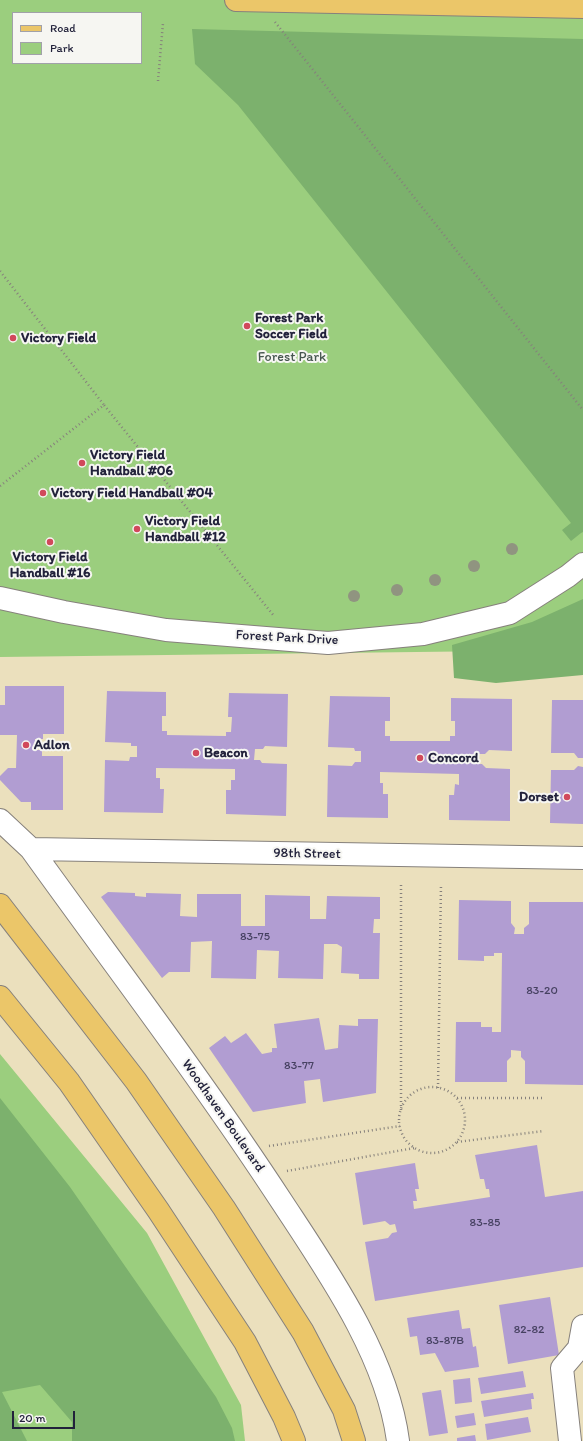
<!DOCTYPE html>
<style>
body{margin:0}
#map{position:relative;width:583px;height:1441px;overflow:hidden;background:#ebe0bd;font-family:Itim,sans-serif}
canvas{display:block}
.legend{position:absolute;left:12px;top:12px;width:130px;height:52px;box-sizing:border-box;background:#f6f6f2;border:1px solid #a1a1a9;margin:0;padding:5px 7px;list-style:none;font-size:12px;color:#22223b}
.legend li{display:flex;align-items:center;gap:8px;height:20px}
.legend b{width:20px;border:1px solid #a1a1a9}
.scale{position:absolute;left:12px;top:1411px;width:63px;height:18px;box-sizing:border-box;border:2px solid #22223b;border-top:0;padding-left:5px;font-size:12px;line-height:14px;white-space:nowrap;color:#22223b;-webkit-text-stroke:3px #f6f6f2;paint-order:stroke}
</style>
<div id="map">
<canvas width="583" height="1441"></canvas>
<ul class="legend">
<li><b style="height:5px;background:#ebc669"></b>Road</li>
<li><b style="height:11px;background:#9bce7e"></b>Park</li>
</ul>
<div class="scale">20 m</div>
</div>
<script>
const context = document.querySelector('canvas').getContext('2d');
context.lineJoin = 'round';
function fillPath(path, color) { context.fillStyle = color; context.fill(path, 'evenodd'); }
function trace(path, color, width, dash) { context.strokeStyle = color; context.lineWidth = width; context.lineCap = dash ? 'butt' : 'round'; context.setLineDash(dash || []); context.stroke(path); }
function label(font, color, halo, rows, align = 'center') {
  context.font = font + ' Itim,sans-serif'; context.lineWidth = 4; context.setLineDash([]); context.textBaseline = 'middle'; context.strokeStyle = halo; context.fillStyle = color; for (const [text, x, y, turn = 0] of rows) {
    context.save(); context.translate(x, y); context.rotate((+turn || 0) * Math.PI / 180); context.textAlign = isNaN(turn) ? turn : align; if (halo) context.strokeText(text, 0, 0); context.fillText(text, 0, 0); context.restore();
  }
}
fillPath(new Path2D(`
 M0 0H583V650L0 657ZM13 13H141V63H13Z
 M0 1054 147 1233 241 1405 245 1441H0Z`), '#9bce7e');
fillPath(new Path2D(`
 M192 29 583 39V532L581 533 571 541 562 530 571 523 238 105 195 64Z
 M583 599V675L496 683 454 678 452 645 532 622Z
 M0 1098 70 1187 216 1397 232 1428 235 1441H72V1422L40 1385 2 1392 27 1441H0Z`), '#7cb16d');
fillPath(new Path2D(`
 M5 686H64V734H43V739H35V750H42V756H63V810H31V802H21L0 780V776L8 768H16L17 735H0V705H5Z
 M107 691 166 692V716H162V731H167V735L226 736V732H231L232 717H228L229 693 288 694 287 747 265 746 263 749H255L254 760H260L262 763 287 764 286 816 226 814V790H231V780H235V769L156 768V778H160V789H164L163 813 104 812 105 760 129 761 130 757H137V746H131V743L105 742Z
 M330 696 390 697V721H385V736H390V741H450V736H455V721H451V698L512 699V751L489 750 485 754H479V764H482L486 768 510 769V821L449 820V795H454L455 784 459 785V774L380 772V783H383V794H388V818L327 817 328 765 352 766 355 762H361V751H355L354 748 328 747Z
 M552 700H583V758H578L574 753H551Z
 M578 766 583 767V824L550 823 551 770H574Z
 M108 892 135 893V896L146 897V893L181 894 180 916 197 917V894H241V926H265V895L310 896V919H326L327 896 380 897V919H374L373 933H380L379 979H359V974L341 973 342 947 337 944H324L323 979 278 978 279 951 257 950 256 979 211 978 212 941 191 942 190 972H169L162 978 101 897Z
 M459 900 511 901V923L515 928 514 934H524V928L529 924V902H583V1085L525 1084V1061L521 1057V1051L511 1050V1057L507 1061V1082H455L456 1022H481V1027H492V1032H501L502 953H494V956H484V961L458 960Z
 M319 1018 325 1050 338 1048 339 1025 358 1026V1019H378L376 1093 323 1102 320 1079 304 1081 306 1103 253 1112 209 1048 225 1036 231 1043 246 1033 262 1054 272 1052V1048H277L274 1024Z
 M537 1145 545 1197 583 1191V1267L375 1301 365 1242 388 1238 392 1233 397 1232 395 1224 390 1225 385 1221 363 1225 355 1173 415 1163 419 1189H415L417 1201H413L414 1209 490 1197 489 1189H486L484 1179H480L475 1155Z
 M550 1297 559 1355 508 1364 499 1305Z
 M459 1310 462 1329 470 1328 473 1347 476 1346 479 1367 445 1372 435 1353 420 1355 417 1336 410 1337 407 1318Z
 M523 1371 526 1387 481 1394 478 1378Z
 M470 1378 472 1402 455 1404 453 1380Z
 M441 1390 448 1433 429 1436 422 1393Z
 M533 1393 534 1399H531L532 1409 484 1417 481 1401Z
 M474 1413 476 1425 457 1428 455 1416Z
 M528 1417 531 1432 487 1440 485 1424Z
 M475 1435 476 1441H457V1438Z`), '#b19dd2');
const minor = new Path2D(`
 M0 598 64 612 166 630 328 643 423 634 510 613 568 576 583 564
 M0 820 31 849C115 966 203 1081 282 1202 328 1272 387 1356 398 1441
 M31 849 583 858
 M570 1441 562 1368 579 1348 583 1326`);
const major = new Path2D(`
 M236 0 583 7
 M0 905 136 1081 224 1208 303 1332 344 1410 354 1441
 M0 997 69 1082 158 1210 245 1342 284 1417 294 1441`);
trace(minor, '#86817c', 24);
trace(major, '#86817c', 24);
trace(new Path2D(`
 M275 22 583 410
 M158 81 163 23
 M0 271 104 405
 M0 486 104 405 274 616
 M399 1120a33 33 0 1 1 66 0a33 33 0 1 1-66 0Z
 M438 1088 441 884
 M457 1098H542
 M401 1110V883
 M457 1142 544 1131
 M269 1146 400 1126
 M287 1171 414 1148`), '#86817c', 2.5, [1, 3]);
trace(minor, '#fff', 22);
trace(major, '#ebc669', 22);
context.fillStyle = '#909480';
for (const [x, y] of [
 [512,549],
 [474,566],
 [435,580],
 [397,590],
 [354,596]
]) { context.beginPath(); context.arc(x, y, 6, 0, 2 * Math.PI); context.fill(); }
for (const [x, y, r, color] of [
 [247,326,4,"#d1495b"],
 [13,338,4,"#d1495b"],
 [82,463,4,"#d1495b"],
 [43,493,4,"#d1495b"],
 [137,529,4,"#d1495b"],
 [50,542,4,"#d1495b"],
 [26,745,4,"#d1495b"],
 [196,753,4,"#d1495b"],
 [420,758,4,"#d1495b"],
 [567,797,4,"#d1495b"]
]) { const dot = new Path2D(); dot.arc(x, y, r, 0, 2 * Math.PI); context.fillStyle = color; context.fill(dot); trace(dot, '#f6f6f2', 1.5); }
label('12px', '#464161', null, [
 ["83-75",255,937],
 ["83-20",542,991],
 ["83-77",299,1066],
 ["83-85",485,1223],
 ["82-82",529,1330],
 ["83-87B",445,1341]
]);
label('bold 14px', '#22223b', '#f6f6f2', [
 ["Forest Park",255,318],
 ["Soccer Field",255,334],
 ["Victory Field",21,338],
 ["Victory Field",90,455],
 ["Handball #06",90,471],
 ["Victory Field Handball #04",51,493],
 ["Victory Field",145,521],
 ["Handball #12",145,537],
 ["Victory Field",50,557,"center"],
 ["Handball #16",50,573,"center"],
 ["Adlon",34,745],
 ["Beacon",204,753],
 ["Concord",428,758],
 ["Dorset",559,797,"right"]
], 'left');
label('14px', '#46564f', '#f6f6f2', [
 ["Forest Park",292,357]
]);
label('14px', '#22223b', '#f6f6f2', [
 ["Forest Park Drive",287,638,3],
 ["98th Street",307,854,1],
 ["Woodhaven Boulevard",223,1116,55]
]);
</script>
